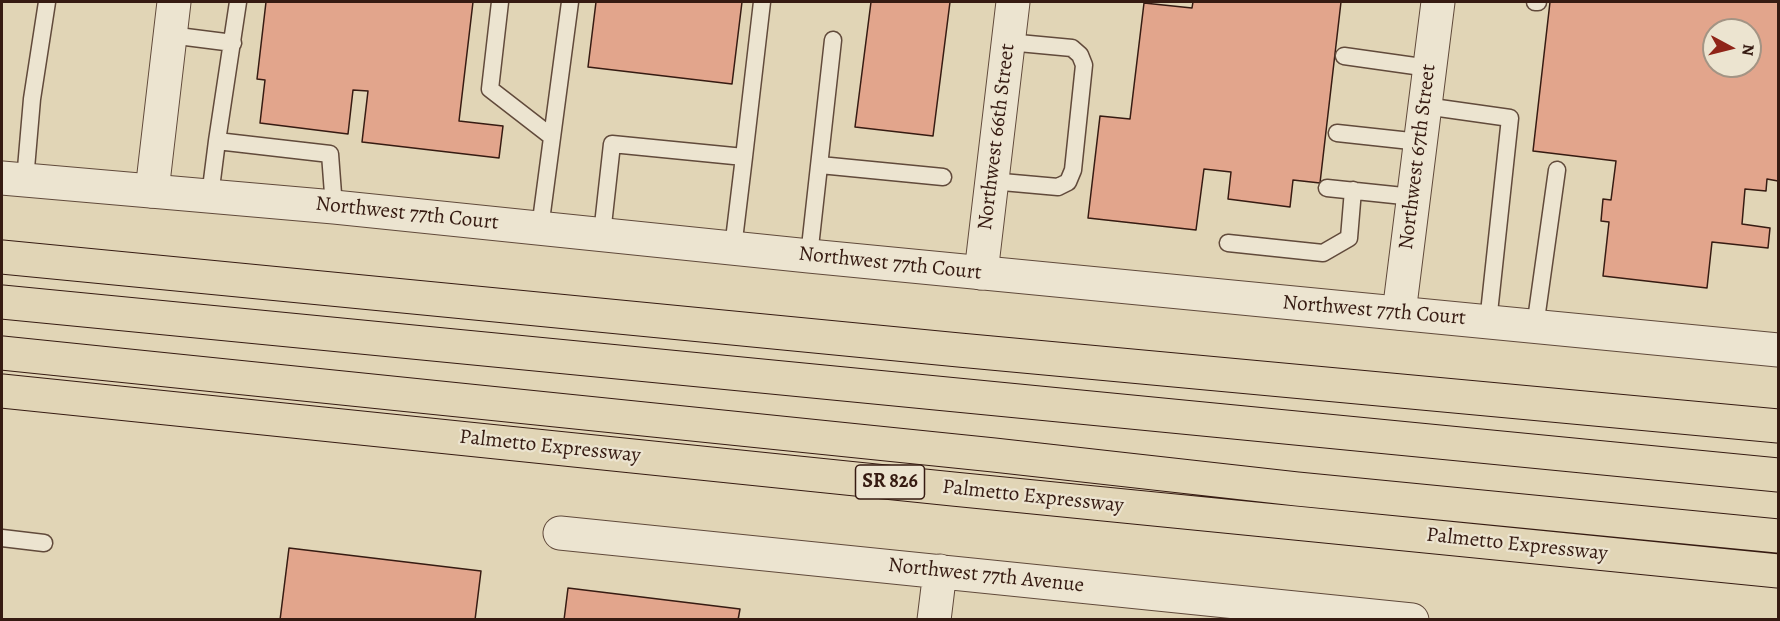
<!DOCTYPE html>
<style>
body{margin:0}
#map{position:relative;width:1780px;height:621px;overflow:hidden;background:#e1d5b6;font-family:Alegreya,serif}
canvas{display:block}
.frame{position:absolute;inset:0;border:3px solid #361b12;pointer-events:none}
.north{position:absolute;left:1702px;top:18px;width:60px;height:60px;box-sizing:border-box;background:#ece4d0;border:2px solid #a39484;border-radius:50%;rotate:97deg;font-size:16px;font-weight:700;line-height:24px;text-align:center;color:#361b12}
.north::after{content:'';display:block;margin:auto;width:21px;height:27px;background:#8f2418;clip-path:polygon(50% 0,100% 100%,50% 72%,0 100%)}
</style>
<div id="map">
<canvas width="1780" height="621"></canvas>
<div class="frame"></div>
<div class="north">N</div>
</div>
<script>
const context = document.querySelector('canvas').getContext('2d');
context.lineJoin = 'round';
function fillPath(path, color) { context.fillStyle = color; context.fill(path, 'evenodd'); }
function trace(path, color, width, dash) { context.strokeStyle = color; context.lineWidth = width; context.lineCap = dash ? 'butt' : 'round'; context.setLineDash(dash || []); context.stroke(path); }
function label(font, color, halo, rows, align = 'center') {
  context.font = font + ' Alegreya,serif'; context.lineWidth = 4.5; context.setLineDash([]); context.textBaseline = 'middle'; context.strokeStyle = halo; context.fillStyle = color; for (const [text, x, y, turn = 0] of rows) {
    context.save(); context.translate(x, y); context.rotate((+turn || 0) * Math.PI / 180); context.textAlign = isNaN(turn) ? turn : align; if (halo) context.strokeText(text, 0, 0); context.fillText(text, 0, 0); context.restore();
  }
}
const building = new Path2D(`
 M266 2H473L459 121 503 126 499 158 362 142 368 91 353 90 348 134 260 123 265 80 257 79Z
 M596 2H742L732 84 588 67Z
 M871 2H950L933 136 855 127Z
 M1193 2H1341L1320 183 1293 180 1290 207 1228 199 1231 172 1204 169 1196 230 1088 218 1100 116 1130 119 1144 3 1192 8Z
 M1550 2H1778V181L1767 179 1766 191 1745 189 1742 224 1770 228 1768 248 1712 242 1707 288 1603 276 1609 222 1601 221 1603 199 1611 200 1616 161 1533 151ZM1714 30H1750V66H1714Z
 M289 548 481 571 475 620H280Z
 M568 588 740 609 738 620H564Z`);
fillPath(building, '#e2a58c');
trace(building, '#361b12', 1.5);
const service = new Path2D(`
 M500 2 490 89 552 137
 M1535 2H1538
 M170 35 233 43
 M1344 56 1429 68
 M1425 106 1510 118 1488 322
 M1337 133 1420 142
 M217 141 330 154 334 207
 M744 157 762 2
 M820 165 943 177
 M25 180 32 99 47 2
 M991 181 1058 187 1068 182 1073 170 1084 65 1080 55 1072 48 1008 42
 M1327 188 1413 197
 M210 196 217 141 238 2
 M540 228 570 2
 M602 234 612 144 744 157 733 248
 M1228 243 1323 253 1349 238 1353 190
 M809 256 833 40
 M1535 327 1557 170
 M2 538 44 543`);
const minor = new Path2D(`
 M152 191 174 2
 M981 273 1013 2
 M1399 313 1438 2
 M560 533 1412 620
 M934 620 940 571`);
const tertiary = new Path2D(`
 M2 178 334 207 809 256 1778 350`);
const motorway = new Path2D(`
 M2 257 959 350 1778 426
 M2 302 1778 475
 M2 353 994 455 1297 489 1778 536
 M2 391 953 489 1778 571`);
trace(service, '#614a3b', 19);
trace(minor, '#614a3b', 35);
trace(tertiary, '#614a3b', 35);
trace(motorway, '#361b12', 35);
trace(service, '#ece4d0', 16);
trace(minor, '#ece4d0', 33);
trace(tertiary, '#ece4d0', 33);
trace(motorway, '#e1d5b6', 33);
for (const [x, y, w] of [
 [890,482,69]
]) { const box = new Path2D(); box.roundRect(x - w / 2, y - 17, w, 34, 4.5); context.fillStyle = '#ece4d0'; context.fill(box); trace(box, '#361b12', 1.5); }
label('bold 20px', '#361b12', null, [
 ["SR 826",890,482]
]);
label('21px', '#361b12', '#ece4d0', [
 ["Northwest 66th Street",997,137,-83],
 ["Northwest 67th Street",1418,157,-83],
 ["Northwest 77th Court",407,214,6],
 ["Northwest 77th Court",890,264,6],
 ["Northwest 77th Court",1374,311,5],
 ["Palmetto Expressway",550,447,6],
 ["Palmetto Expressway",1033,497,6],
 ["Palmetto Expressway",1517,545,6],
 ["Northwest 77th Avenue",986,576,6]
]);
</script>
